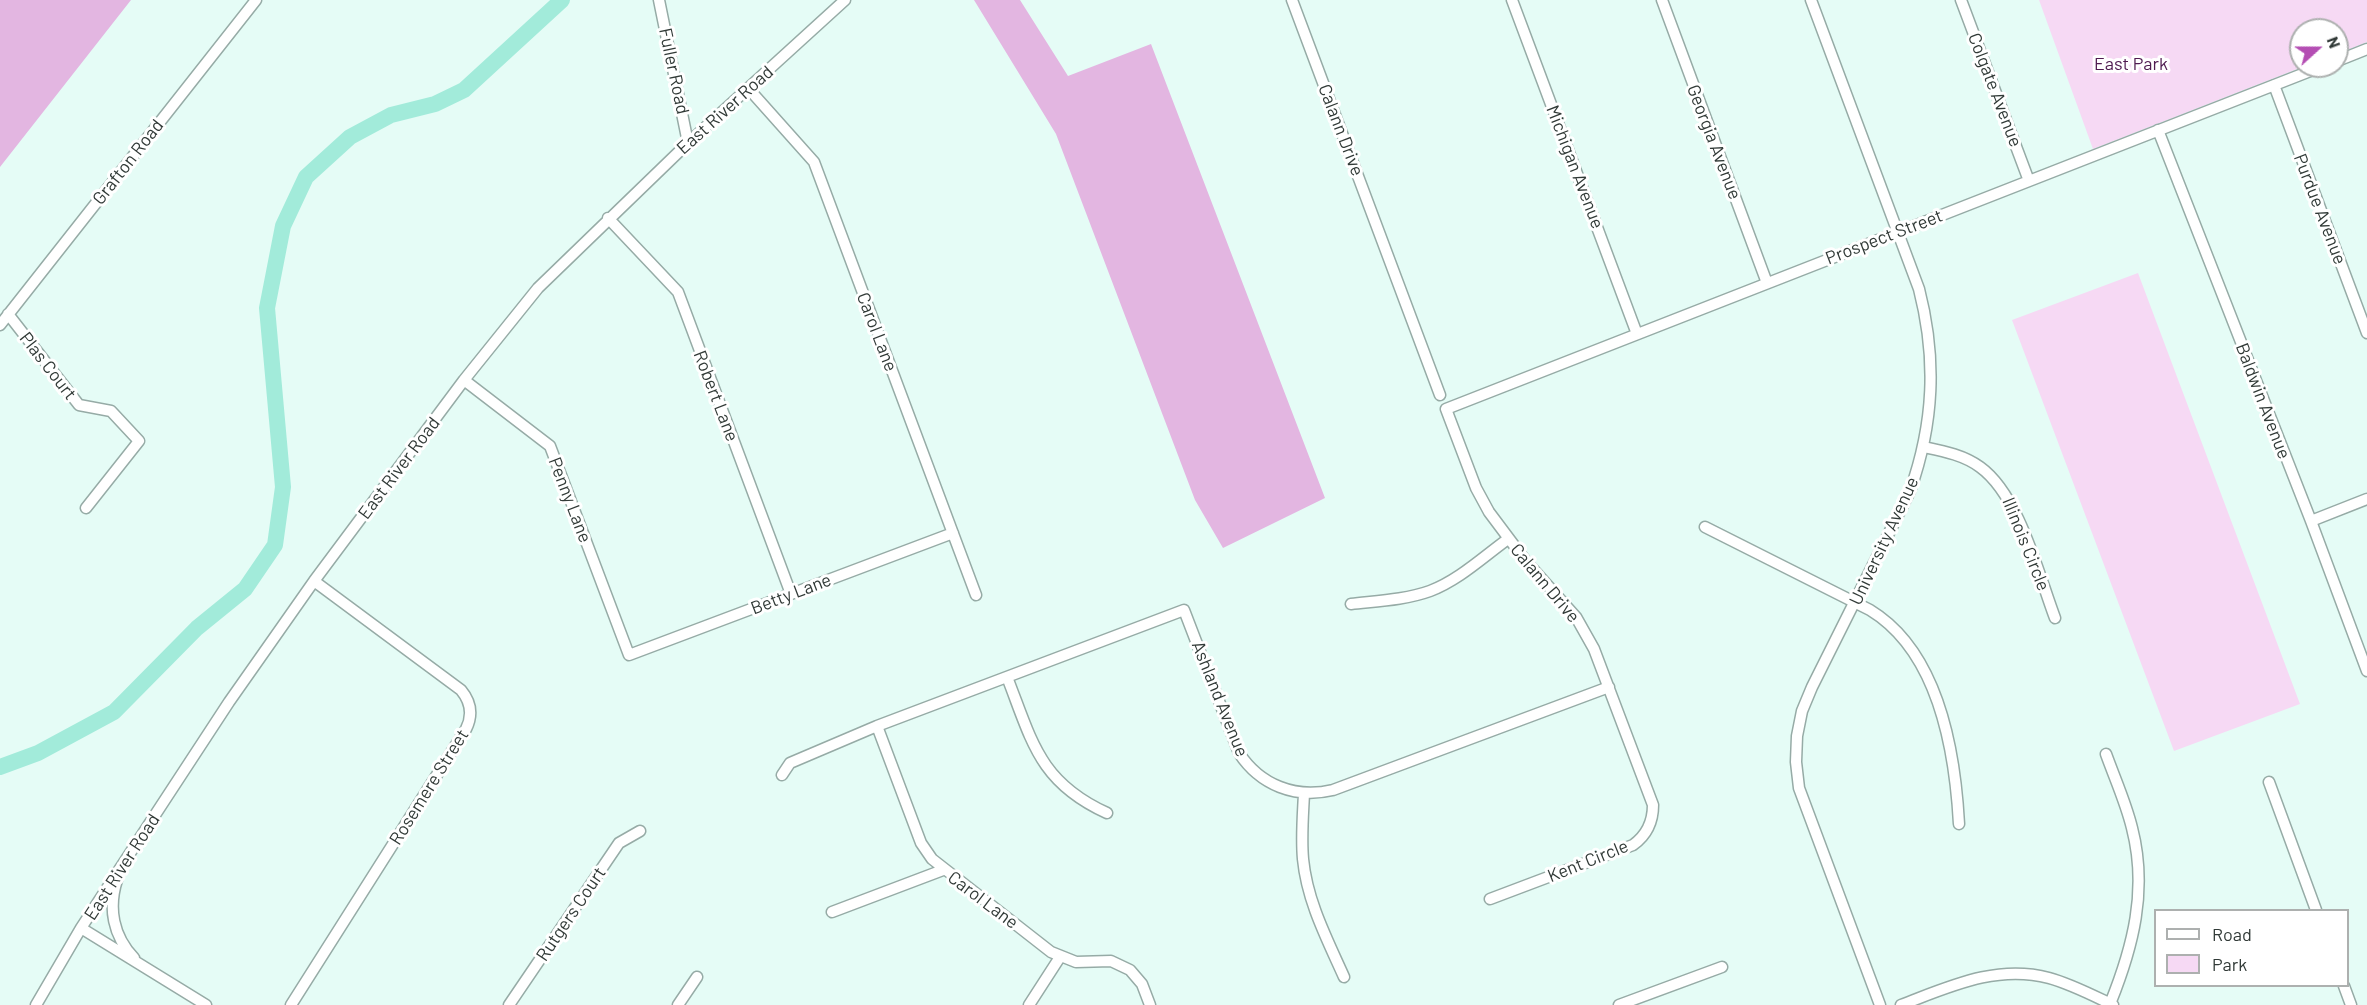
<!DOCTYPE html>
<style>
body{margin:0}
#map{position:relative;width:2367px;height:1005px;overflow:hidden;background:#e5fcf6;font-family:Barlow,sans-serif}
canvas{display:block}
.legend{position:absolute;left:2154px;top:909px;width:195px;height:78px;box-sizing:border-box;background:#fff;border:2px solid #adb0af;margin:0;padding:8px 10px;list-style:none;font-size:18px;color:#313a37}
.legend li{display:flex;align-items:center;gap:12px;height:30px}
.legend b{width:30px;border:2px solid #adb0af}
.north{position:absolute;left:2289px;top:18px;width:60px;height:60px;box-sizing:border-box;background:#fff;border:2px solid #adb0af;border-radius:50%;rotate:69deg;font-size:16px;font-weight:700;line-height:24px;text-align:center;color:#313a37}
.north::after{content:'';display:block;margin:auto;width:21px;height:27px;background:#b44eb3;clip-path:polygon(50% 0,100% 100%,50% 72%,0 100%)}
</style>
<div id="map">
<canvas width="2367" height="1005"></canvas>
<ul class="legend">
<li><b style="height:8px;background:#fff"></b>Road</li>
<li><b style="height:16px;background:#f6d9f4"></b>Park</li>
</ul>
<div class="north">N</div>
</div>
<script>
const context = document.querySelector('canvas').getContext('2d');
context.lineJoin = 'round';
function fillPath(path, color) { context.fillStyle = color; context.fill(path, 'evenodd'); }
function trace(path, color, width, dash) { context.strokeStyle = color; context.lineWidth = width; context.lineCap = dash ? 'butt' : 'round'; context.setLineDash(dash || []); context.stroke(path); }
function label(font, color, halo, rows, align = 'center') {
  context.font = font + ' Barlow,sans-serif'; context.lineWidth = 6; context.setLineDash([]); context.textBaseline = 'middle'; context.strokeStyle = halo; context.fillStyle = color; for (const [text, x, y, turn = 0] of rows) {
    context.save(); context.translate(x, y); context.rotate((+turn || 0) * Math.PI / 180); context.textAlign = isNaN(turn) ? turn : align; if (halo) context.strokeText(text, 0, 0); context.fillText(text, 0, 0); context.restore();
  }
}
fillPath(new Path2D(`
 M2039 0H2367V42L2337 54V30H2301V66H2305L2093 149Z
 M2138 273 2300 704 2174 751 2012 320Z`), '#f6d9f4');
fillPath(new Path2D(`
 M0 0H131L0 167Z
 M974 0H1020L1068 76 1151 44 1325 498 1223 548 1195 500 1056 134Z`), '#e3b6e1');
trace(new Path2D(`
 M0 767 38 753 114 712 197 628 245 589 275 545 283 487 267 308 283 226 306 177 350 137 391 115 435 104 464 90 562 0`), '#a2ebda', 16);
const minor = new Path2D(`
 M659 0 688 143
 M1292 0 1440 395
 M1512 0 1637 334
 M1662 0 1767 283
 M1811 0 1919 289C1937 359 1934 423 1910 491L1812 687 1802 711 1797 736 1796 762 1799 788 1880 1005
 M1961 0 2029 181
 M2337 61 2367 49
 M2274 85 2367 333
 M748 88 814 162 976 595
 M2158 130 2311 521 2367 671
 M608 218 678 292 791 594
 M8 314 79 405 111 411 139 441 86 508
 M0 325 256 0
 M464 380 550 446 629 655 953 533
 M1924 447C1943 451 1964 455 1980 467 2019 495 2038 573 2055 618
 M2311 521 2367 499
 M1705 527 1870 610C1939 652 1955 750 1959 824
 M1351 604C1377 601 1405 600 1430 591 1459 580 1483 557 1508 539
 M1007 677C1032 741 1039 782 1107 813
 M877 726 921 843 932 859 1051 952 1076 962 1111 961 1130 970 1142 984 1150 1005
 M2106 754C2115 779 2126 803 2132 828 2148 890 2133 947 2110 1004
 M782 775 790 763 877 726 1184 610 1239 753C1260 785 1295 799 1333 790L1609 687
 M2269 782 2316 910
 M1304 793C1303 815 1301 837 1303 859 1307 901 1327 939 1344 977
 M117 880C108 908 113 936 134 958
 M1490 899 1633 845C1647 835 1653 822 1653 805L1594 649 1576 617 1525 560 1489 512 1476 488 1446 409 2323 66
 M832 912 943 870
 M81 928 206 1005
 M2344 986 2351 1005
 M36 1005 81 928 229 702 314 581 464 380 538 288 688 143 845 0
 M291 1005 466 729C473 715 471 702 461 690L314 581
 M509 1005 619 843 640 831
 M678 1005 697 977
 M1029 1005 1060 957
 M1619 1005 1722 967
 M1901 1005C1949 987 1996 964 2049 978 2071 984 2092 995 2113 1005`);
trace(minor, '#96aba6', 13);
trace(minor, '#fff', 10);
label('18px', '#4f1b50', '#fff', [
 ["East Park",2131,64]
]);
label('18px', '#313a37', '#fff', [
 ["Fuller Road",674,71,78],
 ["Colgate Avenue",1995,90,69],
 ["East River Road",725,110,-42],
 ["Calann Drive",1341,130,69],
 ["Georgia Avenue",1714,142,69],
 ["Grafton Road",128,162,-52],
 ["Michigan Avenue",1575,167,69],
 ["Purdue Avenue",2320,209,69],
 ["Prospect Street",1884,237,-21],
 ["Carol Lane",877,332,69],
 ["Plas Court",48,366,52],
 ["Robert Lane",716,396,69],
 ["Baldwin Avenue",2263,401,69],
 ["East River Road",399,468,-53],
 ["Penny Lane",570,500,69],
 ["University Avenue",1884,541,-65],
 ["Illinois Circle",2026,544,68],
 ["Calann Drive",1545,583,50],
 ["Betty Lane",791,594,-21],
 ["Ashland Avenue",1220,699,68],
 ["Rosemere Street",429,787,-58],
 ["Kent Circle",1588,861,-22],
 ["East River Road",122,867,-57],
 ["Carol Lane",983,900,37],
 ["Rutgers Court",571,914,-56]
]);
</script>
